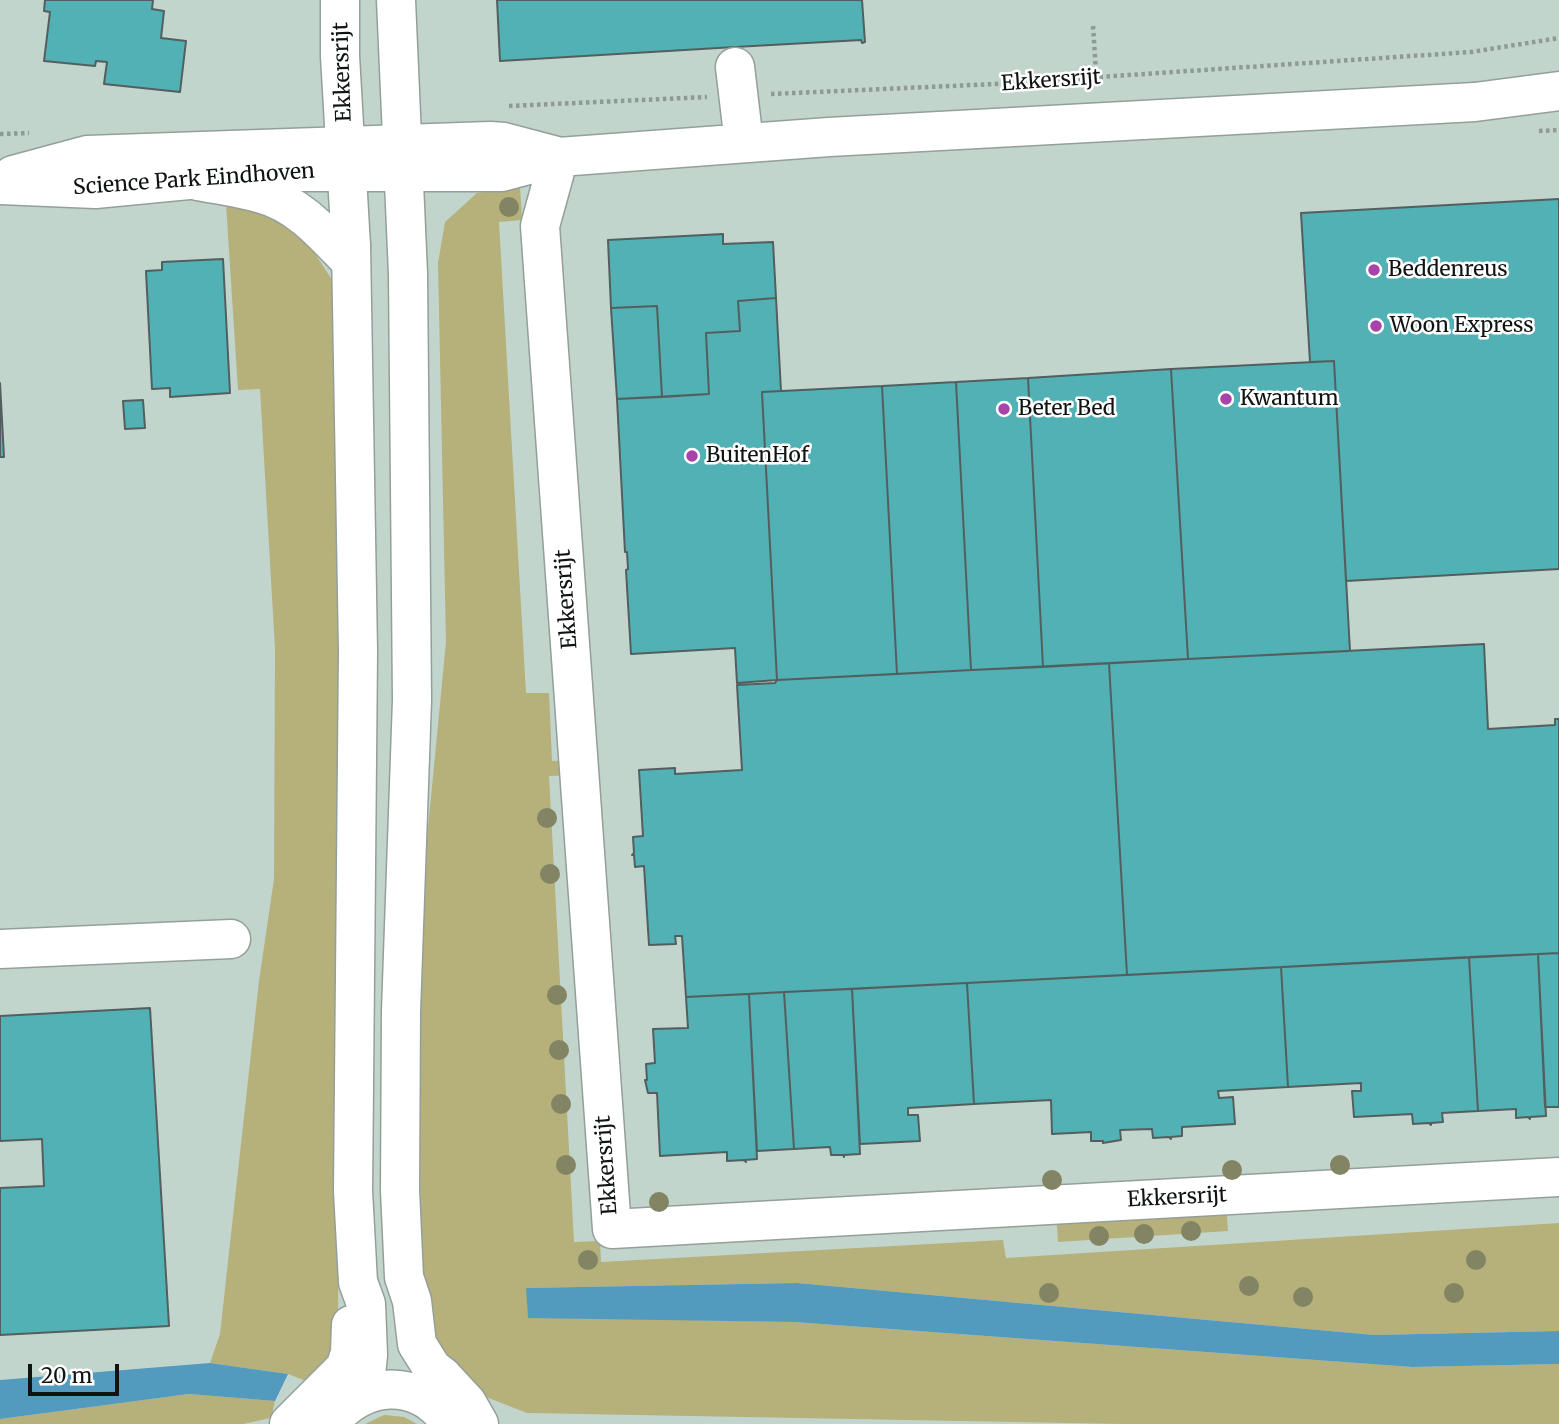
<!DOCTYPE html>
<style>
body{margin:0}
#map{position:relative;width:1559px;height:1424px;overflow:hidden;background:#d5e2dc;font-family:Merriweather,serif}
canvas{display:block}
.scale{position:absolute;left:28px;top:1364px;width:91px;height:32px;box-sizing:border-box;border:4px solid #0f1311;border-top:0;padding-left:9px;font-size:21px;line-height:24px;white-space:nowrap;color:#0f1311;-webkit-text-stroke:5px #fff;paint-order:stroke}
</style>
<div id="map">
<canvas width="1559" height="1424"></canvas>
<div class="scale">20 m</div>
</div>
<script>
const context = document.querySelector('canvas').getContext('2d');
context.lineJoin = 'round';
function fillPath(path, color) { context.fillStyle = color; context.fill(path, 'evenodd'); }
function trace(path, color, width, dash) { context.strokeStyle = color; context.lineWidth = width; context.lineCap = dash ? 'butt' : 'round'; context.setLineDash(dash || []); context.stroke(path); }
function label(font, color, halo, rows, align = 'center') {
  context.font = font + ' Merriweather,serif'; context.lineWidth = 5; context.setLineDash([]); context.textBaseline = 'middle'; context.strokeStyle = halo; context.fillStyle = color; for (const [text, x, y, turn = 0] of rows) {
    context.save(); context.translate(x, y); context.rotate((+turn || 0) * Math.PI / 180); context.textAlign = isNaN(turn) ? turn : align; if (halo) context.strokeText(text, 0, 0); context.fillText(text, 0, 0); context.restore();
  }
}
fillPath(new Path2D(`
 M0 0H1559V1424H0Z`), '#c2d5cc');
fillPath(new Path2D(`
 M520 187 522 220 499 222 526 693H549L552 761 574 760 575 775 549 776 574 1242 600 1241 601 1262 1003 1240 1006 1258 1559 1223V1331L1374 1335 797 1283 527 1288 528 1317 794 1322 1412 1367 1559 1364V1424H1124L527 1413 486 1397 443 1360 422 1306 418 993 422 890 446 642 438 263 445 222 477 193Z
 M226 204 262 209 307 241 334 283 341 637 338 1336 326 1365 306 1381 288 1374 210 1363 220 1334 259 981 274 879 275 649 260 389 238 390Z
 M1226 1203 1228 1231 1058 1242 1056 1214Z
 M189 1394 275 1401 271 1418 243 1424H0V1419Z
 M384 1415 404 1417 417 1424H365Z`), '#b6b07a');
fillPath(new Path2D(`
 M797 1283 1374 1335 1559 1331V1364L1412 1367 794 1322 528 1318 526 1288Z
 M210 1363 288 1374 275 1401 189 1394 0 1419V1380Z`), '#529bbe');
const building = new Path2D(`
 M45 0H153L152 9 164 11 161 38 186 41 180 92 104 84 107 62 96 61 95 66 44 61 50 12 44 11Z
 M497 0H862L865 42 862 43 861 40 735 47 500 61Z
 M1559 199V569L1346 581 1334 361 1310 362 1301 213Z
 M723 234V244L773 242 776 298 738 301 740 331 706 333 709 394 662 397 657 306 611 308 608 240Z
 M223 259 230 393 170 397V388L152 389 146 271 162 270V262Z
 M776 298 781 391 762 392 777 680 737 683 735 648 631 654 626 570 628 569 627 552H625L617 399 709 394 706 333 740 331 738 301Z
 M657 306 662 397 617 399 611 308Z
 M1334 361 1350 651 1188 659 1171 369Z
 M1171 369 1188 659 1043 667 1028 378Z
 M1028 378 1043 667 971 670 956 382Z
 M956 382 971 670 897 674 882 386Z
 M0 383 4 457H0Z
 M882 386 897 674 777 680 762 392Z
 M143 400 145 428 125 429 123 401Z
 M1484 644 1488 729 1555 725V719H1559V953L1127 975 1109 663Z
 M1109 663 1127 975 686 997 682 936H675L676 944 649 945 644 866 635 867 634 855H632L634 853 633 837 643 836 639 770 675 768V774L742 770 737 685 775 683 777 680Z
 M1559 953V1107H1545L1538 954Z
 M1538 954 1546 1116 1530 1117V1119L1528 1117 1516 1118V1109L1478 1111 1469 957Z
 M1469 957 1478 1111 1442 1113 1443 1122 1431 1123V1125L1429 1123 1413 1124 1412 1114 1354 1117 1352 1091H1361V1083L1288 1087 1281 967Z
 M1281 967 1288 1087 1218 1091 1219 1098 1233 1097 1235 1124 1182 1127V1136L1171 1137V1139L1169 1137 1153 1138 1152 1129 1120 1130 1121 1140 1103 1143V1141H1091V1132L1052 1134 1051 1100 974 1104 967 983Z
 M967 983 974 1104 908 1108V1115H918L920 1141 860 1144 852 989Z
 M852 989 860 1154 844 1155V1157L843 1155H831L830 1147 794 1149 784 992Z
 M784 992 794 1149 757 1151 749 994Z
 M749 994 757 1159 745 1160 746 1162 744 1160 727 1161V1152L660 1156 657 1093H648L645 1080H647L646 1064 655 1063 653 1029 688 1028 686 997Z
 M150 1008 169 1326 0 1335V1188L44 1186 42 1139 0 1141V1016Z`);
fillPath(building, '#52b1b5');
trace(building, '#535f5f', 2);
const minor = new Path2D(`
 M735 67 744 143
 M559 157 540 226 612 1229 1559 1177
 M13 175 87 155 490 141 504 142 557 156
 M0 185 95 189 272 172H502L559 157 829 137 1475 102 1559 91
 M0 949 231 939`);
const major = new Path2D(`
 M340 0V56L351 246
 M396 0 408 274 412 700 401 1011 400 1190 404 1277 412 1301 417 1344 432 1368 442 1376`);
const highway = new Path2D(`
 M198 181C219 185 241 188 262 194 299 204 325 235 351 262
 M351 246 358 651 353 1191 358 1282 366 1304 368 1355 364 1394
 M442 1376 467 1403 479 1424
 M289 1424 345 1368 350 1353 351 1325
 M329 1424C362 1380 419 1376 451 1424`);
trace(minor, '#949f9a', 41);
trace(major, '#949f9a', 41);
trace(highway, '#949f9a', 41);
trace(new Path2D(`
 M1093 26 1097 88
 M771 94 995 84 1471 52 1559 38
 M509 106 707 97
 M1539 131 1559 130
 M0 134 29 133`), '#909a95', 4.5, [3.5, 3.5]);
trace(minor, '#fff', 38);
trace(major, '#fff', 38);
trace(highway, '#fff', 38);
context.fillStyle = '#828463';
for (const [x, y] of [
 [509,207],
 [547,818],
 [550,874],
 [557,995],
 [559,1050],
 [561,1104],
 [566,1165],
 [1340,1165],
 [1232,1170],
 [1052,1180],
 [659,1202],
 [1191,1231],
 [1144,1234],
 [1099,1236],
 [588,1260],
 [1476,1260],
 [1249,1286],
 [1049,1293],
 [1454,1293],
 [1303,1297]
]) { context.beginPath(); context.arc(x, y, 10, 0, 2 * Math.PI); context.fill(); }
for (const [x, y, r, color] of [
 [1374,270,7,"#a844a9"],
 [1376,326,7,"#a844a9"],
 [1226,399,7,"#a844a9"],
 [1004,409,7,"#a844a9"],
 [692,456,7,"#a844a9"]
]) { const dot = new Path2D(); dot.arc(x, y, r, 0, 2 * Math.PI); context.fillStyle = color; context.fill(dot); trace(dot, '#fff', 2.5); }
label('21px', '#0f1311', '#fff', [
 ["Ekkersrijt",343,72,-92],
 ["Ekkersrijt",1051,81,-4],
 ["Science Park Eindhoven",194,180,-4],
 ["Ekkersrijt",567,599,-94],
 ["Ekkersrijt",607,1165,-94],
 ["Ekkersrijt",1177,1198,-3]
]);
label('21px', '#0f1311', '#fff', [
 ["Beddenreus",1388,270],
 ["Woon Express",1390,326],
 ["Kwantum",1240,399],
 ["Beter Bed",1018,409],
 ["BuitenHof",706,456]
], 'left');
</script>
